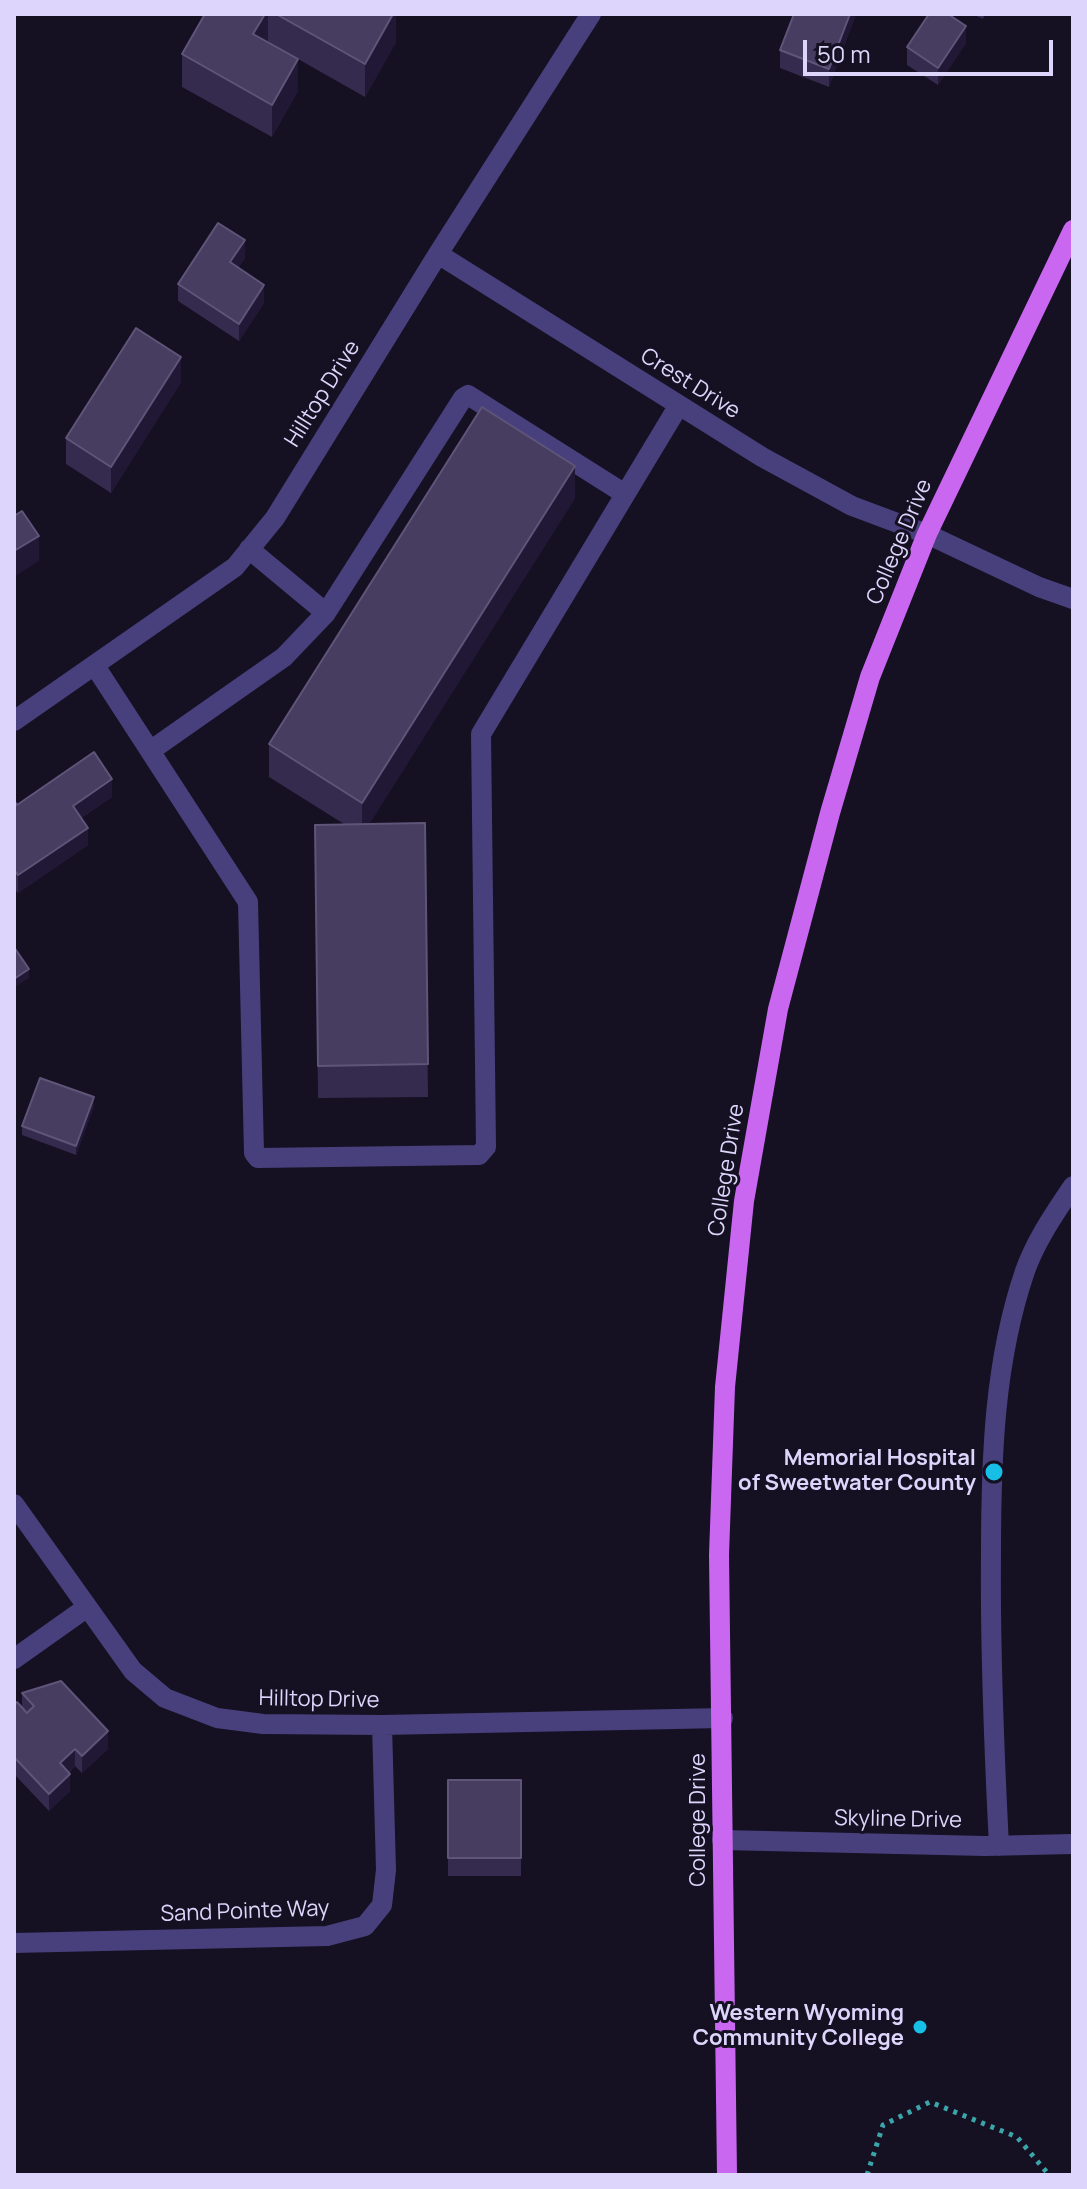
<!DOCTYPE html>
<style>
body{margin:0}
#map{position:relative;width:1087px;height:2189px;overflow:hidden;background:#151022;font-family:Manrope,sans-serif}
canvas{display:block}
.frame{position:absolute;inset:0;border:16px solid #ddd5fb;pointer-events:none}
.scale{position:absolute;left:803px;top:40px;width:250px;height:36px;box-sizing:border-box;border:4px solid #ddd5fb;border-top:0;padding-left:10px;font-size:24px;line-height:28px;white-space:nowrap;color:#ddd5fb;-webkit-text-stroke:6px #151022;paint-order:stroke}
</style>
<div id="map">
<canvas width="1087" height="2189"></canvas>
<div class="frame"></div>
<div class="scale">50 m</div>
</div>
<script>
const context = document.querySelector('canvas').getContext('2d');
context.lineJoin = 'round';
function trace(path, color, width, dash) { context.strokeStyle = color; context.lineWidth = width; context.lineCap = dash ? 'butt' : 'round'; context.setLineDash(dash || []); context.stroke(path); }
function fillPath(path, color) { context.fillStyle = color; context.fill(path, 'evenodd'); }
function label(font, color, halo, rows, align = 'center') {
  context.font = font + ' Manrope,sans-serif'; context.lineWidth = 6; context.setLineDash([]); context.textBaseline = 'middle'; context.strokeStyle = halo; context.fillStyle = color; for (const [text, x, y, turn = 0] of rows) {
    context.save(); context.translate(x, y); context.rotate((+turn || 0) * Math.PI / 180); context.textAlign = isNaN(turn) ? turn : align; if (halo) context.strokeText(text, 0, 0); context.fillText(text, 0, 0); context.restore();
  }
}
trace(new Path2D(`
 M867 2175 883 2125 930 2102 1017 2137 1049 2175`), '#3ba6aa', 5, [4, 6]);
trace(new Path2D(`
 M438 254 762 457 852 506 927 534 1039 587 1073 599
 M249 549 326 613 463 398 468 395 625 494
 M95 666 248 902 254 1153 258 1158 479 1155 486 1147 481 734 679 405
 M14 721 235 567 275 518 438 254 591 14
 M150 751 284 657 326 613
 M14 1504 133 1671 165 1698 217 1718 263 1724 382 1725 723 1718
 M14 1659 86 1608
 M722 1840 985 1846 1073 1844
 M999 1846C994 1748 990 1651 991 1553 991 1458 994 1362 1025 1271 1036 1240 1055 1213 1073 1186
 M14 1943 327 1936 365 1926 382 1905 386 1870 382 1725`), '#48407c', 20);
trace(new Path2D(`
 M727 2175 719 1555 725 1387 744 1201 778 1009 830 813 870 677 927 534 1073 230`), '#c967f0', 20);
fillPath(new Path2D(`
 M205 14H396V42L365 97 298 59V91L272 137 182 87V54Z
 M856 14 829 87 780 68V50Z
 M972 14H985L983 19Z
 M966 43 938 85 907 65V47Z
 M245 258 238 268 264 303 239 341 178 301V284Z
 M181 382 111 493 66 464V438Z
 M575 498 369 824 425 823 428 1097 318 1098 315 825 344 824 269 777V744Z
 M112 797 81 818 88 845 18 893 14 888V800L17 805Z
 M94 1106 76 1155 22 1135V1126Z
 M22 1693 108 1749 82 1773 75 1766 69 1773 70 1791 49 1811 14 1774V1705L22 1707Z
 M448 1780H521V1876H448Z`), '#352b4e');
fillPath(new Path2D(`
 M265 14H268V42L253 34Z
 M393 14H396V42L365 97V64Z
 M850 14H856L829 87V69Z
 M966 26V43L938 85V68Z
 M298 59V91L272 137V105Z
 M245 240V258L230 280V262Z
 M264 285V303L239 341V324Z
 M181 357V382L111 493V467Z
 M575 466V498L362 836V803Z
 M39 536V561L14 577V551Z
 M112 779V797L73 823V806Z
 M88 828V845L18 893V875Z
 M29 969V978L14 988V979Z
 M94 1097V1106L76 1155V1146Z
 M108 1731V1749L82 1773V1756Z
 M75 1749V1766L60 1781V1763Z
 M70 1774V1791L49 1811V1794Z`), '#201835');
const building = new Path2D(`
 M205 14H265L253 34 298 59 272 105 182 54Z
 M276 14H393L365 64Z
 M794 14H850L829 69 780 50Z
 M929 14H948L966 26 938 68 907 47Z
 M218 223 245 240 230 262 264 285 239 324 178 284Z
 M136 328 181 357 111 467 66 438Z
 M482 407 575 466 362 803 269 744Z
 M22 511 39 536 14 551V516Z
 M94 752 112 779 73 806 88 828 18 875 14 870V800L17 805Z
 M425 823 428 1064 318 1066 315 825Z
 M14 947 29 969 14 979Z
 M40 1078 94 1097 76 1146 22 1126Z
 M61 1681 108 1731 82 1756 75 1749 60 1763 70 1774 49 1794 14 1757V1705L17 1702 27 1713 34 1706 22 1693Z
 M448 1780H521V1858H448Z`);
fillPath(building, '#473d61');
trace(building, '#5e5579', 2);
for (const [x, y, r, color] of [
 [994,1472,10,"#17bee6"],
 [920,2027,8,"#17bee6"]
]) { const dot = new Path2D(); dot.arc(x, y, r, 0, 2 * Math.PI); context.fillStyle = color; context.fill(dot); trace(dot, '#151022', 3); }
label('22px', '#ddd5fb', '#151022', [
 ["Crest Drive",690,384,32],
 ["Hilltop Drive",323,394,-58],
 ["College Drive",900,542,-67],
 ["College Drive",727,1170,-81],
 ["Hilltop Drive",319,1700,1],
 ["College Drive",699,1820,-90],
 ["Skyline Drive",898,1820,1],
 ["Sand Pointe Way",245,1912,-2]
]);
label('bold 22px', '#ddd5fb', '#151022', [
 ["Memorial Hospital",976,1459],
 ["of Sweetwater County",976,1484],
 ["Western Wyoming",904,2014],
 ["Community College",904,2039]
], 'right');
</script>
